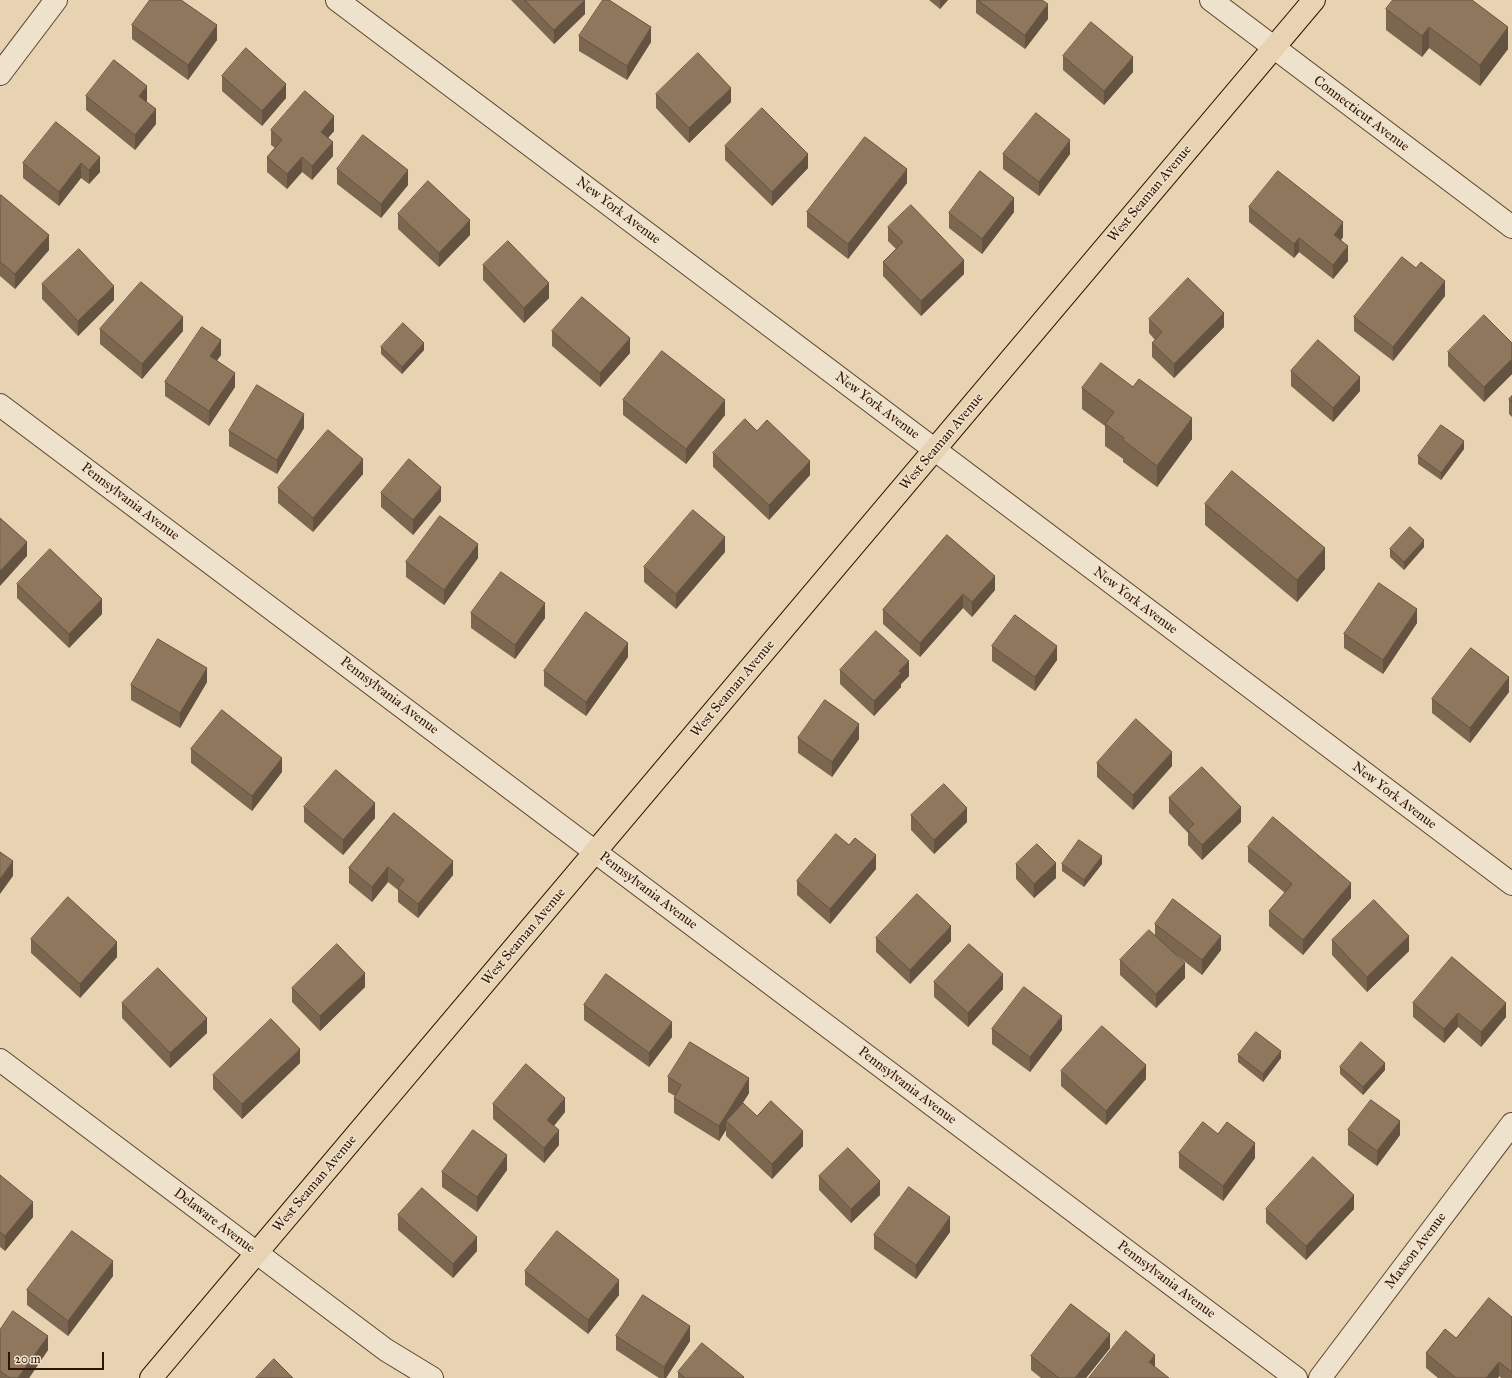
<!DOCTYPE html>
<style>
body{margin:0}
#map{position:relative;width:1512px;height:1378px;overflow:hidden;background:#e7d3b1;font-family:"IM FELL Great Primer",serif}
canvas{display:block}
.scale{position:absolute;left:8px;top:1352px;width:96px;height:18px;box-sizing:border-box;border:2px solid #301301;border-top:0;padding-left:5px;font-size:12px;line-height:14px;white-space:nowrap;color:#301301;-webkit-text-stroke:3px #efe2cc;paint-order:stroke}
</style>
<div id="map">
<canvas width="1512" height="1378"></canvas>
<div class="scale">20 m</div>
</div>
<script>
const context = document.querySelector('canvas').getContext('2d');
context.lineJoin = 'round';
function trace(path, color, width, dash) { context.strokeStyle = color; context.lineWidth = width; context.lineCap = dash ? 'butt' : 'round'; context.setLineDash(dash || []); context.stroke(path); }
function fillPath(path, color) { context.fillStyle = color; context.fill(path, 'evenodd'); }
function label(font, color, halo, rows, align = 'center') {
  context.font = font + ' "IM FELL Great Primer",serif'; context.lineWidth = 3; context.setLineDash([]); context.textBaseline = 'middle'; context.strokeStyle = halo; context.fillStyle = color; for (const [text, x, y, turn = 0] of rows) {
    context.save(); context.translate(x, y); context.rotate((+turn || 0) * Math.PI / 180); context.textAlign = isNaN(turn) ? turn : align; if (halo) context.strokeText(text, 0, 0); context.fillText(text, 0, 0); context.restore();
  }
}
const minor = new Path2D(`
 M337 0 1512 884
 M1211 0 1512 227
 M0 74 56 0
 M0 405 1296 1378
 M0 1060 386 1350 432 1378
 M1320 1378 1512 1124`);
const major = new Path2D(`
 M151 1378 1314 0`);
trace(minor, '#5e432d', 24);
trace(major, '#301301', 24);
trace(minor, '#efe2cc', 22);
trace(major, '#e7d3b1', 22);
fillPath(new Path2D(`
 M511 0H585V14L554 44Z
 M929 0H948L940 9Z
 M976 0H1042L1048 19 1025 49 976 13Z
 M1386 9 1508 49 1480 86 1429 48 1422 57 1386 30Z
 M132 25 217 40 188 80 132 39Z
 M579 36 651 42 627 80 579 51Z
 M1063 56 1133 72 1104 105 1063 70Z
 M222 76 286 98 262 126 222 91Z
 M656 94 731 102 689 143 656 108Z
 M86 96 147 101 146 102 156 124 135 150 86 110Z
 M271 130 334 131 328 138 333 156 312 180 302 172 287 189 267 172V157L275 148 271 145Z
 M725 146 808 168 772 206 725 160Z
 M1003 154H1070L1039 196 1003 169Z
 M100 157V172L89 184 81 178 59 206 23 178V163Z
 M337 169 408 185 381 218 337 184Z
 M907 183 848 259 807 227V212Z
 M0 197 49 250 15 289 0 276Z
 M1249 207 1343 237 1341 240 1348 261 1333 279 1299 252 1294 258 1249 222Z
 M1014 212 982 254 949 228V213Z
 M398 214 470 235 439 267 398 229Z
 M888 227 964 274 921 316 883 276V262L896 249 888 241Z
 M483 265 549 298 524 323 483 280Z
 M42 284 114 300 78 336 42 299Z
 M1445 296 1393 361 1354 331V317Z
 M1149 319 1224 327 1174 378 1152 357V343L1155 340 1149 333Z
 M100 329 183 331 142 379 100 344Z
 M552 331 630 353 600 387 552 346Z
 M1512 343V374L1484 402 1448 366V352Z
 M381 347 424 350 402 374 381 354Z
 M221 355 217 360 235 387 209 426 165 396V382Z
 M1291 371 1360 391 1333 422 1291 386Z
 M1082 388 1192 439 1157 487 1123 462V459L1105 446V426L1082 409Z
 M1512 396V417L1509 414V399Z
 M623 400 725 415 686 464 623 415Z
 M304 428 277 474 229 446V431Z
 M1464 449 1441 480 1418 464V456Z
 M713 453 810 475 769 520 713 467Z
 M363 474 313 532 278 503V488Z
 M381 493 441 501 413 535 381 507Z
 M1205 504 1325 569 1297 602 1205 525Z
 M947 535 995 590 972 617 963 608 920 657 883 624V610Z
 M1424 547 1404 570 1390 557V549Z
 M725 552 676 609 644 582V567Z
 M478 558 444 605 406 577V562Z
 M17 584 102 614 69 648 17 598Z
 M471 613 545 618 515 659 471 628Z
 M1417 623 1383 674 1344 648V634Z
 M992 646 1057 660 1035 691 992 661Z
 M628 657 586 716 544 686V671Z
 M840 670 909 676 901 684V687L874 716 840 684Z
 M207 682 180 728 131 700V685Z
 M1509 692 1470 743 1432 713V699Z
 M798 738 859 739 832 777 798 753Z
 M191 749 282 772 252 811 191 763Z
 M1097 763 1172 766 1133 810 1097 777Z
 M1169 798 1241 822 1202 860 1188 845V833L1169 813Z
 M304 807 375 818 343 855 304 822Z
 M394 813 453 875 418 918 398 902V890L388 882 372 902 349 883V868Z
 M911 815 967 822 934 854 911 830Z
 M1248 847 1351 898 1303 955 1269 926V911L1285 893 1248 862Z
 M1016 864 1056 878 1034 898 1016 879Z
 M1062 864H1102L1084 887 1062 871Z
 M876 869 830 924 797 895V881Z
 M1155 924 1221 950 1202 975 1175 954 1185 978 1156 1008 1120 975V960L1155 935Z
 M876 938 951 941 910 984 876 952Z
 M31 939 117 957 80 998 31 953Z
 M1332 940 1409 951 1367 992 1332 955Z
 M934 982 1003 989 968 1027 934 997Z
 M365 987 320 1031 292 1002V988Z
 M122 1003 207 1033 170 1068 122 1018Z
 M1413 1003 1506 1017 1481 1047 1458 1027 1444 1043 1413 1017Z
 M584 1005 672 1037 649 1067 584 1020Z
 M992 1029 1062 1030 1030 1072 992 1044Z
 M1238 1055 1281 1058 1263 1082 1238 1062Z
 M300 1063 242 1119 213 1089V1075Z
 M1340 1067 1385 1070 1363 1095 1340 1074Z
 M1061 1071 1146 1079 1106 1125 1061 1086Z
 M668 1077 749 1093 742 1104 757 1116 803 1146 772 1179 726 1136V1130L719 1141 674 1113V1098L675 1096 668 1092Z
 M493 1104 565 1112 554 1126 559 1145 544 1163 493 1119Z
 M1348 1130 1400 1135 1377 1166 1348 1145Z
 M1218 1134 1255 1158 1223 1201 1179 1168V1153Z
 M507 1170 477 1212 442 1187V1172Z
 M0 1175 33 1217 5 1251 0 1247Z
 M819 1176 880 1195 851 1223 819 1190Z
 M1266 1209H1354L1306 1260 1266 1223Z
 M398 1215 477 1251 453 1278 398 1230Z
 M950 1232 916 1279 874 1249V1235Z
 M525 1271 619 1295 588 1334 525 1285Z
 M113 1276 68 1336 27 1305V1290Z
 M1512 1317V1378H1501L1499 1376 1498 1378H1438L1426 1368V1353L1456 1338Z
 M0 1330 48 1350 29 1378H0Z
 M616 1336 690 1341 666 1378H659L616 1350Z
 M1110 1348 1086 1378H1041L1031 1370V1356Z
 M678 1372 744 1378H678Z`), '#7b6650');
fillPath(new Path2D(`
 M585 0V14L554 44V30Z
 M940 0H948L940 9Z
 M1048 4V19L1025 49V35Z
 M217 25V40L188 80V65Z
 M651 27V42L627 80V66Z
 M1429 27V48L1422 57V36Z
 M1508 27V49L1480 86V65Z
 M1133 57V72L1104 105V91Z
 M286 84V98L262 126V111Z
 M147 86V101L139 110V96Z
 M731 88V102L689 143V128Z
 M156 109V124L135 150V135Z
 M334 116V131L321 146V132Z
 M1070 140V154L1039 196V182Z
 M333 142V156L312 180V166Z
 M808 154V168L772 206V192Z
 M100 157V172L89 184V170Z
 M302 157V172L287 189V174Z
 M81 163V178L59 206V192Z
 M907 169V183L848 259V244Z
 M408 170V185L381 218V204Z
 M1014 198V212L982 254V239Z
 M470 220V235L439 267V253Z
 M1343 222V237L1334 249V235Z
 M49 235V250L15 289V274Z
 M1299 238V252L1294 258V244Z
 M1348 246V261L1333 279V265Z
 M964 260V274L921 316V301Z
 M1445 281V296L1393 361V347Z
 M549 283V298L524 323V308Z
 M114 286V300L78 336V321Z
 M1224 313V327L1174 378V364Z
 M183 317V331L142 379V364Z
 M630 338V353L600 387V373Z
 M221 340V355L210 370V356Z
 M424 343V350L402 374V367Z
 M1512 359V374L1484 402V387Z
 M235 373V387L209 426V411Z
 M1360 377V391L1333 422V408Z
 M725 400V415L686 464V449Z
 M304 414V428L277 474V460Z
 M1192 418V439L1157 487V466Z
 M1464 441V449L1441 480V473Z
 M363 459V474L313 532V518Z
 M810 461V475L769 520V505Z
 M441 487V501L413 535V520Z
 M725 537V552L676 609V594Z
 M1424 540V547L1404 570V562Z
 M27 542V556L0 586V571Z
 M478 544V558L444 605V590Z
 M1325 548V569L1297 602V580Z
 M995 576V590L972 617V602Z
 M963 594V608L920 657V643Z
 M102 599V614L69 648V634Z
 M545 603V618L515 659V645Z
 M1417 609V623L1383 674V660Z
 M628 643V657L586 716V702Z
 M1057 646V660L1035 691V677Z
 M909 661V676L901 684V687L874 716V701L899 671Z
 M207 668V682L180 728V713Z
 M1509 677V692L1470 743V728Z
 M859 724V739L832 777V762Z
 M1172 752V766L1133 810V795Z
 M282 758V772L252 811V796Z
 M375 803V818L343 855V840Z
 M1241 807V822L1202 860V845Z
 M967 808V822L934 854V840Z
 M876 855V869L830 924V909Z
 M1102 856V864L1084 887V880Z
 M13 861V876L0 894V879Z
 M453 861V875L418 918V904Z
 M1056 863V878L1034 898V884Z
 M388 867V882L372 902V887Z
 M1351 883V898L1303 955V940Z
 M951 926V941L910 984V970Z
 M1221 936V950L1202 975V960Z
 M1409 936V951L1367 992V977Z
 M117 942V957L80 998V984Z
 M1185 963V978L1156 1008V994Z
 M365 973V987L320 1031V1016Z
 M1003 974V989L968 1027V1013Z
 M1506 1003V1017L1481 1047V1032Z
 M1458 1013V1027L1444 1043V1029Z
 M1062 1016V1030L1030 1072V1057Z
 M207 1018V1033L170 1068V1053Z
 M672 1022V1037L649 1067V1053Z
 M300 1049V1063L242 1119V1104Z
 M1281 1051V1058L1263 1082V1074Z
 M1385 1063V1070L1363 1095V1087Z
 M1146 1065V1079L1106 1125V1111Z
 M749 1078V1093L729 1125 726 1121V1130L719 1141V1126Z
 M565 1098V1112L547 1134V1120Z
 M1400 1121V1135L1377 1166V1151Z
 M559 1130V1145L544 1163V1148Z
 M803 1131V1146L772 1179V1164Z
 M1255 1143V1158L1223 1201V1186Z
 M507 1155V1170L477 1212V1197Z
 M880 1181V1195L851 1223V1209Z
 M1354 1195V1209L1306 1260V1246Z
 M33 1202V1217L5 1251V1236Z
 M950 1217V1232L916 1279V1265Z
 M477 1237V1251L453 1278V1264Z
 M113 1261V1276L68 1336V1321Z
 M619 1280V1295L588 1334V1320Z
 M690 1326V1341L666 1378H664V1367Z
 M1110 1334V1348L1086 1378H1075Z
 M48 1336V1350L29 1378H18Z
 M1155 1355V1376L1149 1362Z
 M1499 1362V1376L1498 1378H1486Z`), '#645341');
const building = new Path2D(`
 M150 0H181L217 25 188 65 132 25Z
 M525 0H585L554 30Z
 M603 0H609L651 27 627 66 579 36Z
 M978 0H1042L1048 4 1025 35Z
 M1393 0H1472L1508 27 1480 65 1429 27 1422 36 1386 9Z
 M1091 22 1133 57 1104 91 1063 56Z
 M246 48 286 84 262 111 222 76Z
 M698 53 731 88 689 128 656 94Z
 M114 60 147 86 139 96 156 109 135 135 86 96Z
 M305 91 334 116 321 132 333 142 312 166 302 157 287 174 267 157 282 140 271 130Z
 M762 108 808 154 772 192 725 146Z
 M1036 113 1070 140 1039 182 1003 154Z
 M56 122 100 157 89 170 81 163 59 192 23 163Z
 M363 135 408 170 381 204 337 169Z
 M865 137 907 169 848 244 807 212Z
 M980 171 1014 198 982 239 949 213Z
 M1278 171 1343 222 1334 235 1348 246 1333 265 1299 238 1294 244 1249 207Z
 M428 181 470 220 439 253 398 214Z
 M1 195 49 235 15 274 0 262V197Z
 M911 205 964 260 921 301 883 262 903 242 888 227Z
 M508 241 549 283 524 308 483 265Z
 M79 249 114 286 78 321 42 284Z
 M1402 257 1416 268 1421 262 1445 281 1393 347 1354 317Z
 M1188 278 1224 313 1174 364 1152 343 1162 332 1149 319Z
 M141 282 183 317 142 364 100 329Z
 M582 297 630 338 600 373 552 331Z
 M1484 315 1512 343V359L1484 387 1448 352Z
 M403 323 424 343 402 367 381 347Z
 M202 327 221 340 210 356 235 373 209 411 165 382Z
 M1318 340 1360 377 1333 408 1291 371Z
 M662 351 725 400 686 449 623 400Z
 M1101 363 1133 387 1139 379 1192 418 1157 466 1123 440 1124 438 1105 424 1114 412 1082 388Z
 M257 385 304 414 277 460 229 431Z
 M1512 396V402L1509 399Z
 M745 419 757 431 767 420 810 461 769 505 713 453Z
 M1441 425 1464 441 1441 473 1418 456Z
 M328 430 363 459 313 518 278 488Z
 M409 459 441 487 413 520 381 493Z
 M1232 471 1325 548 1297 580 1205 504Z
 M693 510 725 537 676 594 644 567Z
 M440 516 478 544 444 590 406 562Z
 M0 518 27 542 0 571Z
 M1410 527 1424 540 1404 562 1390 549Z
 M947 535 995 576 972 602 963 594 920 643 883 610Z
 M50 549 102 599 69 634 17 584Z
 M501 572 545 603 515 645 471 613Z
 M1379 583 1417 609 1383 660 1344 634Z
 M586 612 628 643 586 702 544 671Z
 M1015 615 1057 646 1035 677 992 646Z
 M876 631 909 661 899 671 901 673 874 701 840 670Z
 M158 639 207 668 180 713 131 685Z
 M1471 648 1509 677 1470 728 1432 699Z
 M825 700 859 724 832 762 798 738Z
 M222 710 282 758 252 796 191 749Z
 M1136 719 1172 752 1133 795 1097 763Z
 M1202 767 1241 807 1202 845 1188 830 1194 824 1169 798Z
 M336 770 375 803 343 840 304 807Z
 M944 784 967 808 934 840 911 815Z
 M394 813 453 861 418 904 398 888 404 880 388 867 372 887 349 868Z
 M1273 817 1351 883 1303 940 1269 911 1292 884 1248 847Z
 M836 834 849 845 855 838 876 855 830 909 797 881Z
 M1079 840 1102 856 1084 880 1062 864Z
 M1037 844 1056 863 1034 884 1016 864Z
 M0 852 13 861 0 879Z
 M917 894 951 926 910 970 876 938Z
 M68 897 117 942 80 984 31 939Z
 M1173 899 1221 936 1202 960 1155 924Z
 M1374 900 1409 936 1367 977 1332 940Z
 M1149 930 1185 963 1156 994 1120 960Z
 M337 944 365 973 320 1016 292 988Z
 M969 944 1003 974 968 1013 934 982Z
 M1452 957 1506 1003 1481 1032 1458 1013 1444 1029 1413 1003Z
 M158 968 207 1018 170 1053 122 1003Z
 M606 974 672 1022 649 1053 584 1005Z
 M1024 987 1062 1016 1030 1057 992 1029Z
 M271 1019 300 1049 242 1104 213 1075Z
 M1102 1026 1146 1065 1106 1111 1061 1071Z
 M1256 1032 1281 1051 1263 1074 1238 1055Z
 M690 1042 749 1078 719 1126 674 1098 681 1085 668 1077Z
 M1361 1042 1385 1063 1363 1087 1340 1067Z
 M526 1064 565 1098 547 1120 559 1130 544 1148 493 1104Z
 M1371 1100 1400 1121 1377 1151 1348 1130Z
 M771 1101 803 1131 772 1164 726 1121 743 1103 757 1116Z
 M1203 1122 1218 1134 1227 1122 1255 1143 1223 1186 1179 1153Z
 M473 1130 507 1155 477 1197 442 1172Z
 M848 1148 880 1181 851 1209 819 1176Z
 M1313 1157 1354 1195 1306 1246 1266 1209Z
 M0 1175 33 1202 5 1236 0 1232Z
 M909 1187 950 1217 916 1265 874 1235Z
 M422 1188 477 1237 453 1264 398 1215Z
 M72 1231 113 1261 68 1321 27 1290Z
 M557 1231 619 1280 588 1320 525 1271Z
 M643 1295 690 1326 664 1367 616 1336Z
 M1489 1298 1512 1317V1372L1499 1362 1486 1378H1456L1426 1353 1445 1329 1456 1338Z
 M1071 1304 1110 1334 1075 1378H1059L1031 1356Z
 M13 1311 48 1336 18 1378H10L0 1371V1330Z
 M1126 1331 1155 1355 1149 1362 1169 1378H1089Z
 M702 1343 744 1377 743 1378H685L678 1372Z
 M274 1359 293 1378H256Z`);
fillPath(building, '#8f775d');
trace(building, '#645341', 1);
label('14px', '#301301', '#efe2cc', [
 ["Connecticut Avenue",1361,114,37],
 ["West Seaman Avenue",1150,194,-50],
 ["New York Avenue",618,211,37],
 ["New York Avenue",877,406,37],
 ["West Seaman Avenue",942,442,-50],
 ["Pennsylvania Avenue",130,502,37],
 ["New York Avenue",1135,601,37],
 ["West Seaman Avenue",733,689,-50],
 ["Pennsylvania Avenue",389,696,37],
 ["New York Avenue",1394,796,37],
 ["Pennsylvania Avenue",648,891,37],
 ["West Seaman Avenue",524,937,-50],
 ["Pennsylvania Avenue",907,1086,37],
 ["West Seaman Avenue",315,1184,-50],
 ["Delaware Avenue",214,1221,37],
 ["Maxson Avenue",1416,1251,-53],
 ["Pennsylvania Avenue",1166,1280,37]
]);
</script>
